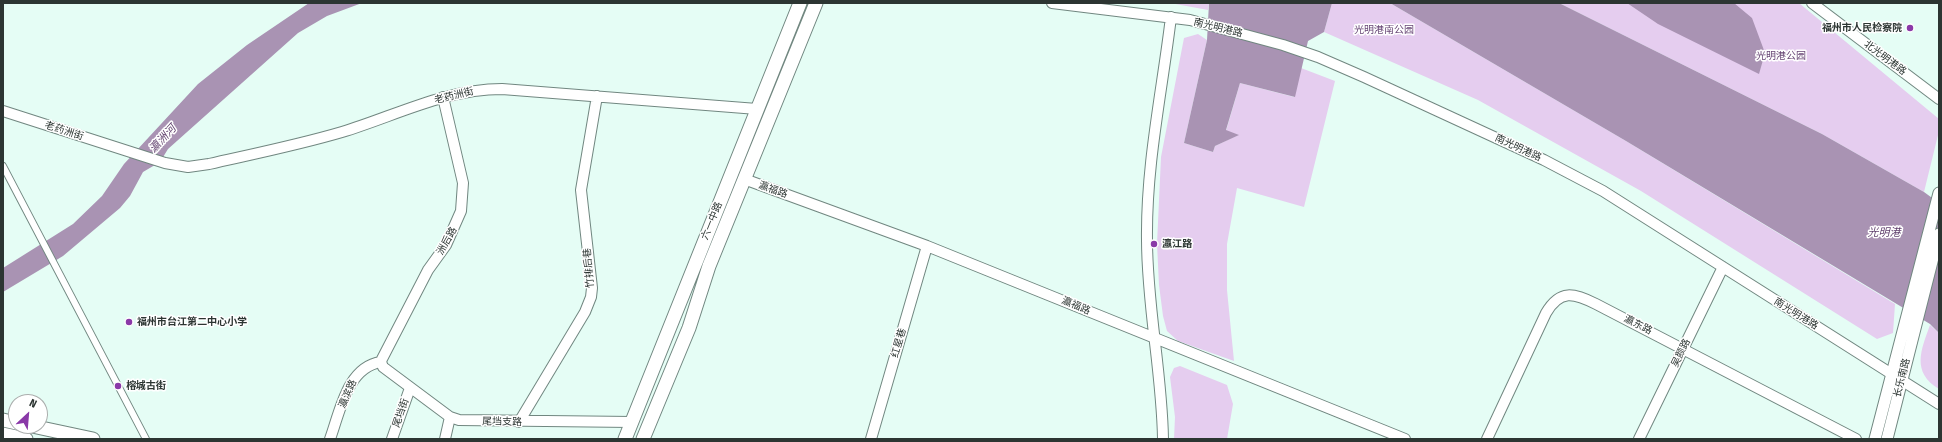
<!DOCTYPE html>
<meta charset="utf-8">
<style>
body{margin:0}
#map{position:relative;width:1942px;height:442px;overflow:hidden;background:#e5fdf5;font-family:"Fira Sans Condensed",sans-serif}
canvas{display:block}
.frame{position:absolute;inset:0;border:4px solid #2c3532;pointer-events:none}
.north{position:absolute;left:8px;top:394px;width:40px;height:40px;box-sizing:border-box;background:#fff;border:1px solid #abaead;border-radius:50%;rotate:26deg;font-size:11px;font-weight:700;line-height:16px;text-align:center;color:#2c3532}
.north::after{content:'';display:block;margin:auto;width:14px;height:18px;background:#8a39a8;clip-path:polygon(50% 0,100% 100%,50% 72%,0 100%)}
</style>
<div id="map">
<canvas width="1942" height="442"></canvas>
<div class="frame"></div>
<div class="north">N</div>
</div>
<script>
const context = document.querySelector('canvas').getContext('2d');
context.lineJoin = 'round';
function fillPath(path, color) { context.fillStyle = color; context.fill(path, 'evenodd'); }
function trace(path, color, width, dash) { context.strokeStyle = color; context.lineWidth = width; context.lineCap = dash ? 'butt' : 'round'; context.setLineDash(dash || []); context.stroke(path); }
function label(font, color, halo, rows, align = 'center') {
  context.font = font + ' "Fira Sans Condensed","Noto Sans SC",sans-serif'; context.lineWidth = 3; context.setLineDash([]); context.textBaseline = 'middle'; context.strokeStyle = halo; context.fillStyle = color; for (const [text, x, y, turn = 0] of rows) {
    context.save(); context.translate(x, y); context.rotate((+turn || 0) * Math.PI / 180); context.textAlign = isNaN(turn) ? turn : align; if (halo) context.strokeText(text, 0, 0); context.fillText(text, 0, 0); context.restore();
  }
}
fillPath(new Path2D(`
 M1170 3H1209L1208 10Z
 M1332 3H1390L1626 141 1895 304 1893 333 1877 339 1641 191 1478 100 1324 32Z
 M1559 3H1799L1939 119V131L1924 192 1822 134Z
 M1198 34 1207 40 1184 143 1213 152 1215 146 1238 135 1226 131 1240 83 1294 97 1301 68 1335 81 1304 207 1237 188 1227 244V290L1234 361 1178 341 1167 331 1163 316 1159 285 1157 244 1161 157 1184 38Z
 M1930 325 1939 333V389C1911 372 1921 350 1930 325Z
 M1180 366 1227 385 1233 404 1227 439H1174L1175 417 1170 377 1174 368Z`), '#e5cdef');
fillPath(new Path2D(`
 M309 3H362L327 16 298 33 168 149 160 162 143 172 130 196 120 208 63 256 3 292V268L73 224 102 196 124 164 198 84 247 45Z
 M1209 3H1332L1324 32 1308 41 1295 97 1240 83 1226 130 1239 135 1215 146 1213 152 1184 143 1207 40Z
 M1390 3H1559L1822 134 1924 192 1939 203V333L1930 324 1626 141Z
 M1627 3H1734L1752 18 1765 53 1759 74 1658 24Z`), '#a993b3');
const pedestrian = new Path2D(`
 M3 166 146 439`);
const tertiary = new Path2D(`
 M1052 3 1190 20 1283 45 1318 57 1364 77 1544 160 1603 191 1939 404
 M1812 3 1939 99
 M443 97 463 183 461 211 446 245 428 270 382 359 381 362 383 367 450 417 459 420 632 422
 M3 111 165 163 188 167 209 164C253 154 298 145 342 132 395 116 445 89 502 89L757 109
 M744 179 927 246 1405 439
 M519 422 585 312 591 297 592 288 581 190 597 96
 M330 439C340 412 347 367 381 362
 M392 439 410 388
 M445 439 450 417
 M871 439 927 246
 M1163 439C1162 372 1147 307 1147 240 1146 164 1162 92 1171 17
 M1487 439 1546 313C1560 289 1574 293 1596 304L1856 439
 M1639 439 1723 267`);
const secondary = new Path2D(`
 M1875 439 1939 193
 M1887 439 1939 234`);
const primary = new Path2D(`
 M3 420 16 423
 M32 426 93 439
 M3 434 26 439
 M625 439 800 3
 M643 439 689 328 709 266 816 3`);
trace(pedestrian, '#718780', 8);
trace(tertiary, '#718780', 12);
trace(secondary, '#718780', 13);
trace(primary, '#718780', 15);
trace(pedestrian, '#fff', 6);
trace(tertiary, '#fff', 10);
trace(secondary, '#fff', 11);
trace(primary, '#fff', 13);
for (const [x, y, r, color] of [
 [1910,28,4,"#8a39a8"],
 [1154,244,4,"#8a39a8"],
 [129,322,4,"#8a39a8"],
 [118,386,4,"#8a39a8"]
]) { const dot = new Path2D(); dot.arc(x, y, r, 0, 2 * Math.PI); context.fillStyle = color; context.fill(dot); trace(dot, '#fff', 1.5); }
label('10px', '#2c3532', '#fff', [
 ["南光明港路",1218,28,14],
 ["北光明港路",1885,58,37],
 ["老药洲街",454,96,-14],
 ["老药洲街",64,131,18],
 ["南光明港路",1518,148,25],
 ["瀛福路",773,190,20],
 ["六一中路",712,221,-68],
 ["洲后路",447,241,-60],
 ["竹排后巷",589,268,-95],
 ["瀛福路",1076,306,23],
 ["南光明港路",1796,314,32],
 ["瀛东路",1638,325,27],
 ["红星巷",899,343,-74],
 ["吴颜路",1681,353,-64],
 ["长乐南路",1902,378,-76],
 ["瀛滨路",348,394,-66],
 ["尾垱街",401,413,-71],
 ["尾垱支路",502,422,1]
]);
label('bold 10px', '#2c3532', '#fff', [
 ["福州市人民检察院",1902,28,"right"],
 ["瀛江路",1162,244],
 ["福州市台江第二中心小学",137,322],
 ["榕城古街",126,386]
], 'left');
label('10px', '#684776', '#fff', [
 ["光明港南公园",1384,30],
 ["光明港公园",1781,56]
]);
label('italic 11px', '#5f3f6c', '#fff', [
 ["瀛洲河",163,139,-47],
 ["光明港",1884,233]
]);
</script>
